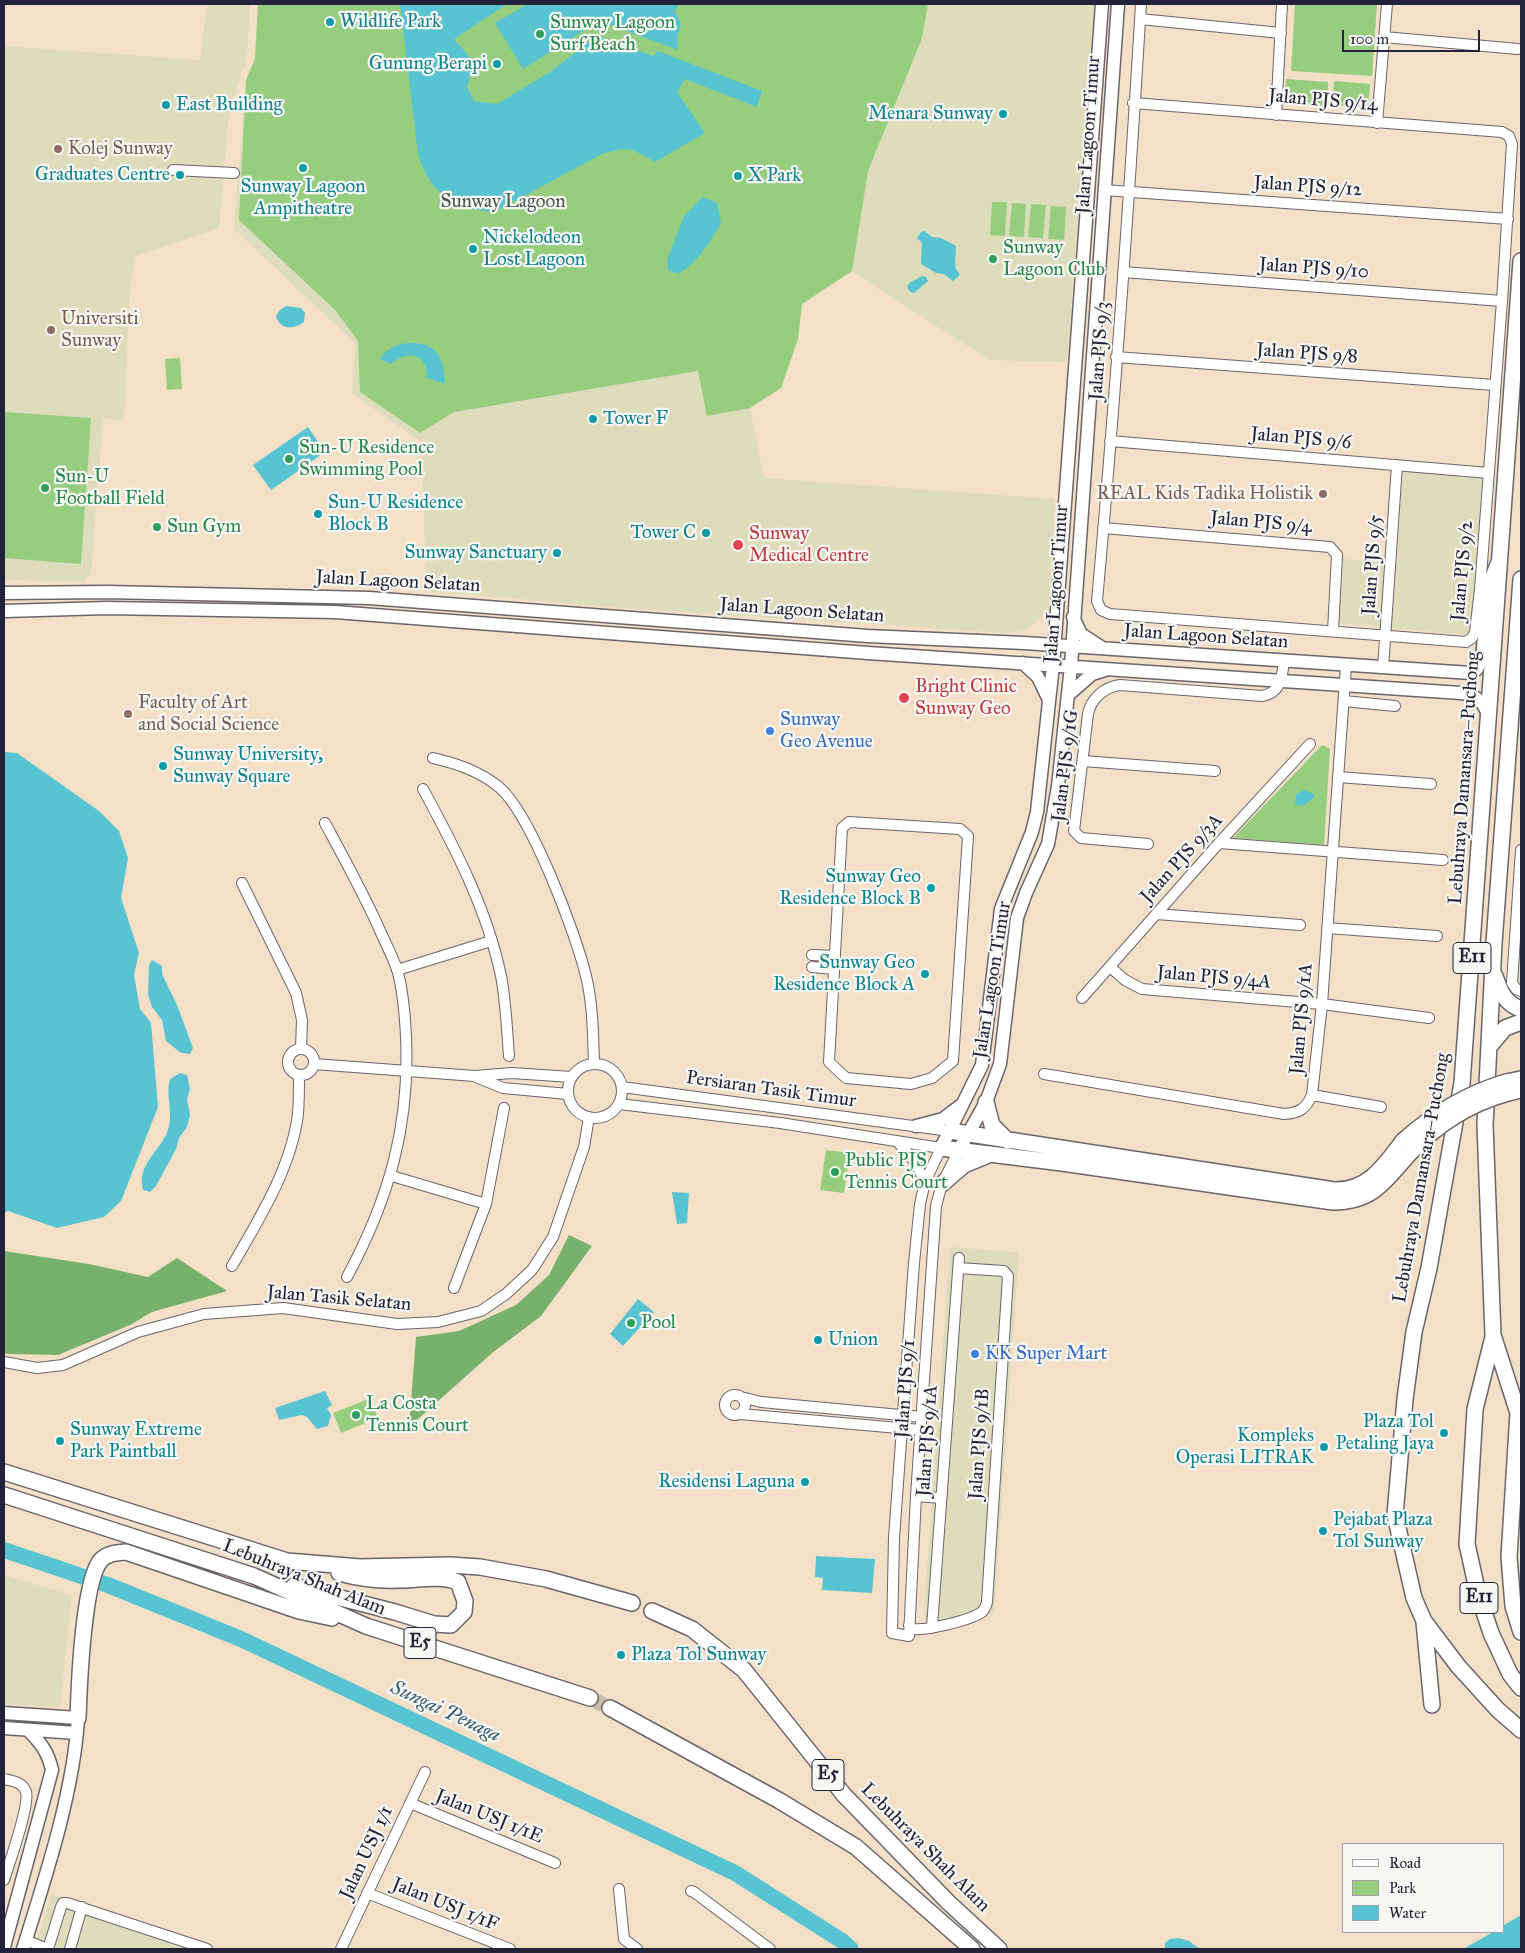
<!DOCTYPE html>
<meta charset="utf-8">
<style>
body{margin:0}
#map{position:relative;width:1525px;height:1953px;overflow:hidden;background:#f4e0c7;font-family:"IM FELL Great Primer",serif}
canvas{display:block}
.frame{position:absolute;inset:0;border:5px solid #22223b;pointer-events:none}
.legend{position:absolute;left:1342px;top:1843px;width:162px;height:90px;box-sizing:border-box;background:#f6f6f2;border:1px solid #a1a1a9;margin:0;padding:6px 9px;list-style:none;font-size:15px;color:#22223b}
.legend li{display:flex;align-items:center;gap:10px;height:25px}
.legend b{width:25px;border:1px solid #a1a1a9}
.scale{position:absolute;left:1342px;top:30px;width:138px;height:22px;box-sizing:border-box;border:2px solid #22223b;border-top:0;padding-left:6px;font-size:15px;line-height:18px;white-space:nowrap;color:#22223b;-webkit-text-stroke:4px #f6f6f2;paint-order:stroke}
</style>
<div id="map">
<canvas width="1525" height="1953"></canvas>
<div class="frame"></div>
<ul class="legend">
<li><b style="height:6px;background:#fff"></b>Road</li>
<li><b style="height:14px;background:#96cd7f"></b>Park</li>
<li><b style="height:14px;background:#58c4d1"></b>Water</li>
</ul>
<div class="scale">100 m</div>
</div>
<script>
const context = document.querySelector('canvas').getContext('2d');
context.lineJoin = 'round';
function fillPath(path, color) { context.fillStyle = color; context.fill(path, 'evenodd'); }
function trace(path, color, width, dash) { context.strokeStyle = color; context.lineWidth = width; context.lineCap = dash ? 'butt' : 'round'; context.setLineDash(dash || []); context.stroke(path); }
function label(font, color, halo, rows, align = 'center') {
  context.font = font + ' "IM FELL Great Primer",serif'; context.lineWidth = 4.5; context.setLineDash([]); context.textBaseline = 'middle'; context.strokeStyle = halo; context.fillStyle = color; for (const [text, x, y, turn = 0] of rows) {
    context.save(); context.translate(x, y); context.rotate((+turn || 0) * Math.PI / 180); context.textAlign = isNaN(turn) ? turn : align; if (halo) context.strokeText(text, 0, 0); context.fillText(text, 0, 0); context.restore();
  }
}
fillPath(new Path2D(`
 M207 4H250L247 58 229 112 219 228 136 256 130 287 124 420 103 419 91 574 84 582 4 580V46L200 60Z
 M258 4H1094L1067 362 989 360 851 271 802 304 798 339 781 388 750 408 764 478 1055 499 1049 605 1041 619 1022 631 1005 633 624 608 426 591 422 442 352 394 355 343 234 229 246 80 255 59Z
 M1403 468 1495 476 1479 636 1339 623 1342 559 1397 563Z
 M1521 916V987L1516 983Z
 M950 1247 1019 1252 994 1612 928 1632 924 1610Z
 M4 1575 72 1595 60 1707 4 1704Z
 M51 1894 217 1949H35Z`), '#deddbb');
fillPath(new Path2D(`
 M258 4H928L922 38 868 171 852 271 802 304 798 339 781 388 750 408 707 416 698 371 454 412 420 433 360 392 358 341 335 310 239 220 246 80 255 59Z
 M1295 4H1377L1372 76 1291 71Z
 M1286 79 1328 82 1327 106 1284 103Z
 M1334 81 1370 84 1368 108 1332 105Z
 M992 202H1007L1005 236 990 235Z
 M1012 203 1026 204 1024 237 1009 236Z
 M1031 204 1046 205 1043 238 1028 237Z
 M1051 206 1066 207 1064 240 1048 239Z
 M180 358 182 389 167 390 165 359Z
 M4 412 91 418 81 564 4 558Z
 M1322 745 1330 749 1324 845 1233 838Z
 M826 1150 850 1153 844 1193 820 1190Z
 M371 1398 378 1418 341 1433 333 1413Z`), '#96cd7f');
fillPath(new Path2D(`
 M569 1235 592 1246 541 1316 492 1353 409 1427 416 1337 459 1331 516 1305 549 1275Z
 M4 1251 89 1264 148 1277 177 1258 227 1291 152 1312 130 1325 58 1355 9 1354 4 1353Z`), '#78b06e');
fillPath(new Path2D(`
 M400 4H507L454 39 474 62 467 87 474 101 497 104 550 72 597 36 653 56 658 51 762 91 757 107 685 79 677 92 705 133 655 162C630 148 631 146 602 154L494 212C454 209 430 194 418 154Z
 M528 4H679L675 11 681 25 677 37 678 50 599 21 523 69 495 23Z
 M703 197 717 203 721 223C711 241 697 263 678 274L668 270 667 260 684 216Z
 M924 231 932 237 941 238 956 246 955 267 960 275 953 281 944 274 936 273 921 264 922 243 917 238 921 232Z
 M922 276 926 277 928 281 914 293 910 292 907 287 909 283Z
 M286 306 301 308 305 313 304 322C294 330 280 330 276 316L280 310Z
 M408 343C438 342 444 358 445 384L427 378C428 354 408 349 391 364L380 359C387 348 395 345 408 343Z
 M308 427 325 452 271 490 253 465Z
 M4 752 17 753 99 811 119 831 128 858 121 898 139 953 134 975 140 1009 151 1023 158 1107 121 1201 104 1217 57 1228 8 1211 4 1213Z
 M1304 790 1314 794V798C1306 802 1305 809 1295 804L1296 794Z
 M152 960 162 966V974L177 1005 193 1048 190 1054 181 1053 166 1041 162 1020 152 1007 148 995 149 965Z
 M180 1073 187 1075 190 1089 187 1099 190 1115 187 1127 179 1138 176 1149 156 1186 150 1192 143 1190C136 1164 161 1151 168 1130 174 1113 165 1096 170 1079Z
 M672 1192 689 1193 687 1223 677 1224Z
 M638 1299 654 1312 623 1346 610 1334Z
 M325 1391 332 1405 327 1408 331 1415 328 1426 317 1429 307 1417 302 1415 279 1420 275 1408Z
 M816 1556 875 1559 872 1593 822 1590 823 1578 815 1577Z
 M1521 1915V1949H1463L1493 1932H1504V1925Z
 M1178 1938 1189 1941 1200 1949H1165V1943L1170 1939Z`), '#58c4d1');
trace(new Path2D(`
 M4 1550 108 1585 241 1639 735 1873 842 1941 851 1949`), '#58c4d1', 16);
trace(new Path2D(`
 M590 1698 610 1708`), '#cabaab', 15, [15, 8]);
const minor = new Path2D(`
 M1140 19 1281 33
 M1384 37 1518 49
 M1133 103 1502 132 1509 136 1512 144 1502 301 1480 589 1475 632 1472 638 1466 642 1110 614 1101 610 1097 601C1115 402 1129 203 1141 4
 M1276 115 1282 4
 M1377 123 1387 4
 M173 170 234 173
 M1104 190 1508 219
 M1123 272 1502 301
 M1116 357 1494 385
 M1110 441 1489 473
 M1103 528 1330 547 1337 555 1333 631
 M1383 668 1397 465
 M1344 701 1395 706
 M433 758C458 764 479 771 499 787 531 814 576 934 586 976 593 1005 593 1034 594 1063
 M1083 761 1215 771
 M1338 777 1431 784
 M423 789C455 848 487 909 501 976 506 1002 507 1030 509 1056
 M849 822 960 829 968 836 953 1061 932 1078 911 1084 846 1078 829 1062 842 828Z
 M325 823C345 860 365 896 382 935 387 946 393 958 397 969 403 990 405 1015 406 1037 410 1126 389 1199 347 1277
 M1219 843 1443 860
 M1148 844 1081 838 1074 831 1088 714C1091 698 1105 687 1120 685L1262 696C1281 693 1282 677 1284 661
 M1521 850 1512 983 1516 989 1521 991
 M242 883 296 993 302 1020 301 1049
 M1156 914 1300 925
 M1327 928 1437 936
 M812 955 835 956
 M812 967 834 969
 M1110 967 1125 980 1142 989 1322 1004 1429 1018
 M397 970 491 941
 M1082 998 1219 843 1310 744
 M288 1062a13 13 0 1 1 26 0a13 13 0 1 1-26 0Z
 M568 1091a27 27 0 1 1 54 0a27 27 0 1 1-54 0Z
 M314 1064 475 1076 512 1073 571 1077
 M1044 1074 1284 1114C1299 1113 1306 1109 1312 1095L1322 1004 1346 666
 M476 1077 503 1088 568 1094
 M622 1087 950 1131
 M1312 1095 1381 1107
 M619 1104 780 1123 941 1148 925 1182 920 1204 914 1263 894 1538 892 1633 909 1636 916 1496 936 1206 942 1184 959 1150
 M897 1141 915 1162 925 1182
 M392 1176 486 1204
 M232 1266C259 1219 291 1169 298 1114 299 1101 299 1088 299 1075
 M454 1288 486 1204 504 1108
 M4 1362 37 1368 63 1365 138 1332 204 1314 283 1308 397 1324 438 1322 481 1311 506 1294 532 1270 553 1237 584 1147 589 1117
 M725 1405a10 10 0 1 1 20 0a10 10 0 1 1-20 0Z
 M741 1397 761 1402 922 1417
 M740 1414 921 1430
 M916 1496 941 1498
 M909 1625 913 1629C926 1631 971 1620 982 1612 985 1609 986 1606 987 1602L1008 1276 1004 1271 958 1268
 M932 1627 959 1258
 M4 1779C13 1781 23 1782 26 1792 30 1805 9 1864 4 1880
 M410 1803 555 1863
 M619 1889 624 1939 637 1949
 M691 1891 694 1892 770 1949
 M367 1893 510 1949
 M26 1940 47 1949
 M48 1949 61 1907 63 1903H67L207 1949
 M70 1949 82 1907
 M341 1949 425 1772`);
const major = new Path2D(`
 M4 593 107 592 369 598 868 636 1024 643 1471 673 1477 669 1482 658 1489 583 1497 563
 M4 611 107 608 335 612 868 653 1461 693C1477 695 1484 702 1489 717
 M1073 617 1081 634 1101 647
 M1023 663 1038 677 1049 700
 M1068 695 1092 674 1105 670
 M916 1126 943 1119 960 1106
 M941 1148 982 1065 1001 909 1032 832 1037 812 1053 665 1102 4
 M959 1150 986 1102 1000 1064 1017 918 1026 893 1048 844 1058 786 1071 666 1118 4
 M4 1713 78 1718C74 1791 45 1879 23 1949
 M4 1728 77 1733
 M4 1947 52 1770C48 1752 41 1743 28 1730`);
const highway = new Path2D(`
 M1521 261 1462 1083 1429 1268 1414 1332 1405 1399 1395 1515 1414 1598 1424 1621 1458 1666 1498 1710 1521 1730
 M1521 579 1494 943 1485 1125 1493 1335 1518 1413 1509 1557 1513 1606 1521 1632
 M1495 976C1500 991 1505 1004 1521 1009
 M1489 1047 1505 1028 1521 1022
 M1506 1082 1521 1079
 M1508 1093 1521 1090
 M986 1102 992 1125 1008 1141
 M950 1131 1334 1190C1368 1191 1384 1166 1403 1141
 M941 1148 1062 1163 1333 1202C1373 1202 1385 1181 1409 1154
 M942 1184 964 1165 986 1156
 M1493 1337 1475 1409 1467 1544 1478 1594 1491 1633 1510 1674 1521 1688
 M4 1472 287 1561 360 1567 450 1565 480 1567 546 1579 632 1603
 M4 1495 254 1576 366 1626 590 1698
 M294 1586 395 1612 434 1624 451 1625 464 1612 465 1601 458 1582C440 1575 417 1580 397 1580 377 1581 358 1578 339 1573
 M652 1611 692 1629 744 1670 844 1795 948 1902 999 1949
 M1424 1622 1432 1705
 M610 1708 780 1801 856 1847 972 1949
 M78 1718C79 1688 83 1580 101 1560 108 1553 116 1553 126 1552L299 1611 332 1618`);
trace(minor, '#6c646c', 12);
trace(major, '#6c646c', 15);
trace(highway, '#6c646c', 18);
trace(minor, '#fff', 10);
trace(major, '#fff', 12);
trace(highway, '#fff', 15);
const highwayBridge = new Path2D(`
 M1403 1141C1434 1113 1466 1094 1506 1082
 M1409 1154C1437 1124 1468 1104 1508 1093`);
trace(highwayBridge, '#6c646c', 18, []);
trace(highwayBridge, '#fff', 15);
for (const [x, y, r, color] of [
 [330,22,5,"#0f9aa8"],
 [540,34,5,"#2e9e5b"],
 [497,64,5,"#0f9aa8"],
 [166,105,5,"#0f9aa8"],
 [1003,114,5,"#0f9aa8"],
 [58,149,5,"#8d6e63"],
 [303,168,5,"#0f9aa8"],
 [180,175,5,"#0f9aa8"],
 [738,176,5,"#0f9aa8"],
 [473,249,5,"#0f9aa8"],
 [993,259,5,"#2e9e5b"],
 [51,330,5,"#8d6e63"],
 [593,419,5,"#0f9aa8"],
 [289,459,5,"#2e9e5b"],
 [45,488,5,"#2e9e5b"],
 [1323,494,5,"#8d6e63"],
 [318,514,5,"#0f9aa8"],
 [157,527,5,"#2e9e5b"],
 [706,533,5,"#0f9aa8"],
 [738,545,6,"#e0444e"],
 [557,553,5,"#0f9aa8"],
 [904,698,6,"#e0444e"],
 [128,714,5,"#8d6e63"],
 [770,731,5,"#3f7fe0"],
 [163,766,5,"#0f9aa8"],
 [931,888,5,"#0f9aa8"],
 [925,974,5,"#0f9aa8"],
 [835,1172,5,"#2e9e5b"],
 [631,1323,5,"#2e9e5b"],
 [818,1340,5,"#0f9aa8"],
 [975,1354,5,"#3f7fe0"],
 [356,1415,5,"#2e9e5b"],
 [1444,1433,5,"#0f9aa8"],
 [60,1441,5,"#0f9aa8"],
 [1324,1447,5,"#0f9aa8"],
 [805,1482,5,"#0f9aa8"],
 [1323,1531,5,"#0f9aa8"],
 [621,1655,5,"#0f9aa8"]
]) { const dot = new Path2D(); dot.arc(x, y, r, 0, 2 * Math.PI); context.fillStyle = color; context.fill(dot); trace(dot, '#f6f6f2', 2); }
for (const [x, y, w] of [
 [1472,958,38],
 [1479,1598,38],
 [420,1643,32],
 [828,1775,32]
]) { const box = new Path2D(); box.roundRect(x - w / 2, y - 15.5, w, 31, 4); context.fillStyle = '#f6f6f2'; context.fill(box); trace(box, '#22223b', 1); }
label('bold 18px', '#22223b', null, [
 ["E11",1472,958],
 ["E11",1479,1598],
 ["E5",420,1643],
 ["E5",828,1775]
]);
label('19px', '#0d838f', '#f6f6f2', [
 ["Wildlife Park",340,22],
 ["Gunung Berapi",487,64,"right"],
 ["East Building",176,105],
 ["Menara Sunway",993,114,"right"],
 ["Graduates Centre",170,175,"right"],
 ["X Park",748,176],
 ["Sunway Lagoon",303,187,"center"],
 ["Ampitheatre",303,209,"center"],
 ["Nickelodeon",483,238],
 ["Lost Lagoon",483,260],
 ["Tower F",603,419],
 ["Sun-U Residence",328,503],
 ["Block B",328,525],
 ["Tower C",696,533,"right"],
 ["Sunway Sanctuary",547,553,"right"],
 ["Sunway University,",173,755],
 ["Sunway Square",173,777],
 ["Sunway Geo",921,877,"right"],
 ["Residence Block B",921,899,"right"],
 ["Sunway Geo",915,963,"right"],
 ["Residence Block A",915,985,"right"],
 ["Union",828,1340],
 ["Plaza Tol",1434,1422,"right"],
 ["Petaling Jaya",1434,1444,"right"],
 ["Sunway Extreme",70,1430],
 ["Park Paintball",70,1452],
 ["Kompleks",1314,1436,"right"],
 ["Operasi LITRAK",1314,1458,"right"],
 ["Residensi Laguna",795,1482,"right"],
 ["Pejabat Plaza",1333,1520],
 ["Tol Sunway",1333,1542],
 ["Plaza Tol Sunway",631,1655]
], 'left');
label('19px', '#27864d', '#f6f6f2', [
 ["Sunway Lagoon",550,23],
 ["Surf Beach",550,45],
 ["Sunway",1003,248],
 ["Lagoon Club",1003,270],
 ["Sun-U Residence",299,448],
 ["Swimming Pool",299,470],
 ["Sun-U",55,477],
 ["Football Field",55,499],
 ["Sun Gym",167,527],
 ["Public PJS",845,1161],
 ["Tennis Court",845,1183],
 ["Pool",641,1323],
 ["La Costa",366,1404],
 ["Tennis Court",366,1426]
], 'left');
label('19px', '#22223b', '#f6f6f2', [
 ["Jalan PJS 9/14",1323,101,5],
 ["Jalan Lagoon Timur",1089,135,-86],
 ["Jalan PJS 9/12",1308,187,4],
 ["Jalan PJS 9/10",1314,269,4],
 ["Jalan PJS 9/3",1100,351,-86],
 ["Jalan PJS 9/8",1307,354,4],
 ["Jalan PJS 9/6",1301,439,5],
 ["Jalan PJS 9/4",1261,523,5],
 ["Jalan PJS 9/5",1373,565,-86],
 ["Jalan PJS 9/2",1463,571,-85],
 ["Jalan Lagoon Selatan",398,582,3],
 ["Jalan Lagoon Timur",1057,584,-86],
 ["Jalan Lagoon Selatan",802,611,4],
 ["Jalan Lagoon Selatan",1206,637,4],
 ["Jalan PJS 9/1G",1066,766,-83],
 ["Lebuhraya Damansara–Puchong",1465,778,-86],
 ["Jalan PJS 9/3A",1182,859,-48],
 ["Jalan PJS 9/4A",1214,978,5],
 ["Jalan Lagoon Timur",993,980,-81],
 ["Jalan PJS 9/1A",1302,1019,-85],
 ["Persiaran Tasik Timur",771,1090,8],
 ["Lebuhraya Damansara–Puchong",1422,1178,-80],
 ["Jalan Tasik Selatan",339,1299,5],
 ["Jalan PJS 9/1",906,1389,-86],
 ["Jalan PJS 9/1A",928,1441,-86],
 ["Jalan PJS 9/1B",980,1444,-86],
 ["Lebuhraya Shah Alam",304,1578,22],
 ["Jalan USJ 1/1E",489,1817,22],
 ["Lebuhraya Shah Alam",925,1848,45],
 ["Jalan USJ 1/1",367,1853,-65],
 ["Jalan USJ 1/1F",445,1905,22]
]);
label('19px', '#785e54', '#f6f6f2', [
 ["Kolej Sunway",68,149],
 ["Universiti",61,319],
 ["Sunway",61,341],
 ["REAL Kids Tadika Holistik",1313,494,"right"],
 ["Faculty of Art",138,703],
 ["and Social Science",138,725]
], 'left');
label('19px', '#45554f', '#f6f6f2', [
 ["Sunway Lagoon",503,202]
]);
label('19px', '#be3a42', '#f6f6f2', [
 ["Sunway",749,534],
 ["Medical Centre",749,556],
 ["Bright Clinic",915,687],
 ["Sunway Geo",915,709]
], 'left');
label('19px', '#366cbe', '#f6f6f2', [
 ["Sunway",780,720],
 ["Geo Avenue",780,742],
 ["KK Super Mart",985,1354]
], 'left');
label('italic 20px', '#355b70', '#f6f6f2', [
 ["Sungai Penaga",445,1712,25]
]);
</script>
